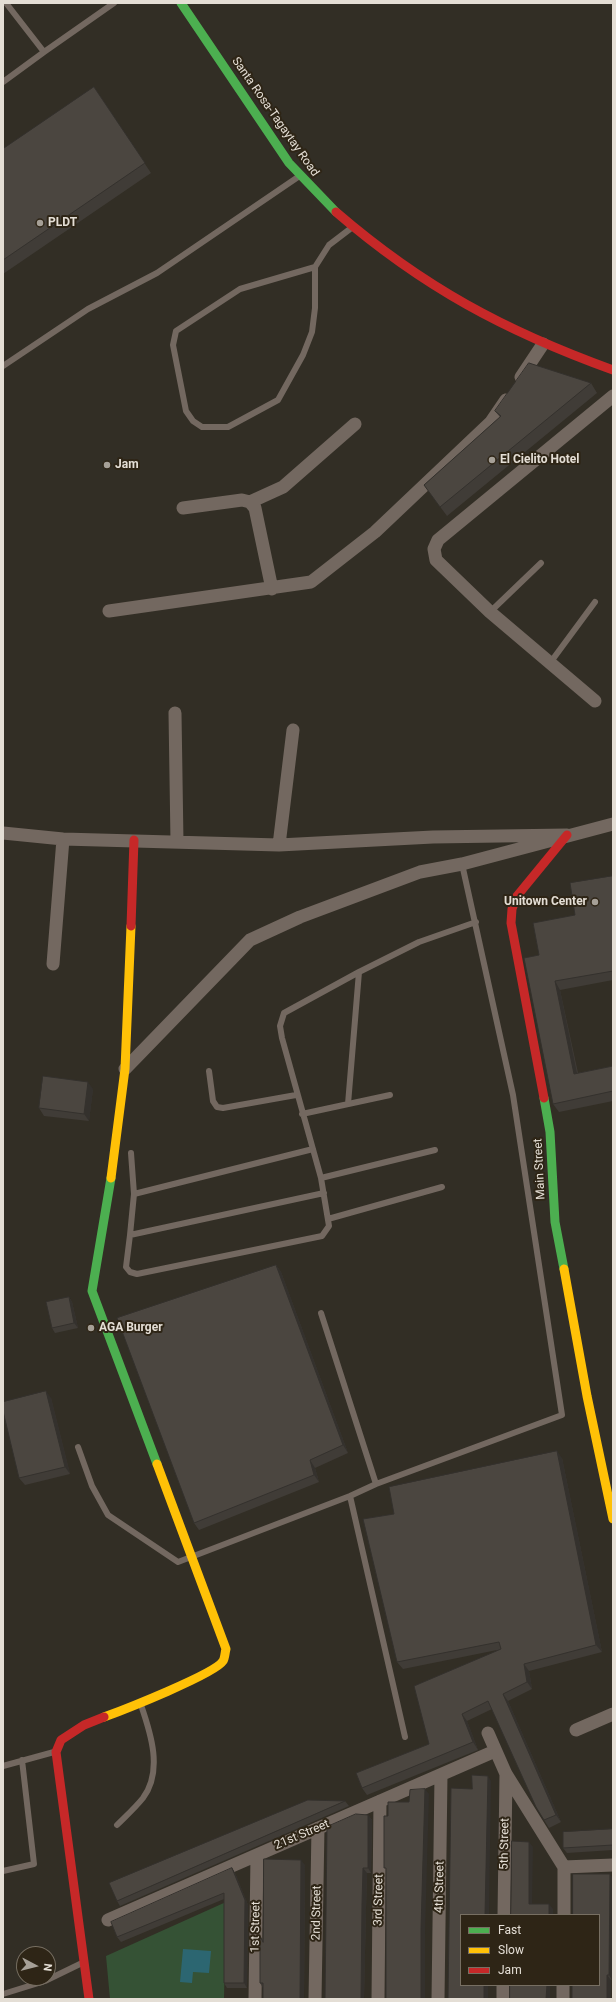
<!DOCTYPE html>
<style>
body{margin:0}
#map{position:relative;width:616px;height:2002px;overflow:hidden;background:#322e25;font-family:Roboto,sans-serif}
canvas{display:block}
.frame{position:absolute;inset:0;border:4px solid #e4ded5;pointer-events:none}
.legend{position:absolute;left:460px;top:1914px;width:140px;height:72px;box-sizing:border-box;background:#2e2516;border:1px solid #776f62;margin:0;padding:5px 7px;list-style:none;font-size:12px;color:#e4ded5}
.legend li{display:flex;align-items:center;gap:8px;height:20px}
.legend b{width:20px;border:1px solid #776f62}
.north{position:absolute;left:16px;top:1946px;width:40px;height:40px;box-sizing:border-box;background:#2e2516;border:1px solid #776f62;border-radius:50%;rotate:97deg;font-size:11px;font-weight:700;line-height:16px;text-align:center;color:#e4ded5}
.north::after{content:'';display:block;margin:auto;width:14px;height:18px;background:#a6a097;clip-path:polygon(50% 0,100% 100%,50% 72%,0 100%)}
</style>
<div id="map">
<canvas width="616" height="2002"></canvas>
<div class="frame"></div>
<ul class="legend">
<li><b style="height:5px;background:#4caf50"></b>Fast</li>
<li><b style="height:5px;background:#ffc107"></b>Slow</li>
<li><b style="height:5px;background:#c62828"></b>Jam</li>
</ul>
<div class="north">N</div>
</div>
<script>
const context = document.querySelector('canvas').getContext('2d');
context.lineJoin = 'round';
function fillPath(path, color) { context.fillStyle = color; context.fill(path, 'evenodd'); }
function trace(path, color, width, dash) { context.strokeStyle = color; context.lineWidth = width; context.lineCap = dash ? 'butt' : 'round'; context.setLineDash(dash || []); context.stroke(path); }
function label(font, color, halo, rows, align = 'center') {
  context.font = font + ' Roboto,sans-serif'; context.lineWidth = 4; context.setLineDash([]); context.textBaseline = 'middle'; context.strokeStyle = halo; context.fillStyle = color; for (const [text, x, y, turn = 0] of rows) {
    context.save(); context.translate(x, y); context.rotate((+turn || 0) * Math.PI / 180); context.textAlign = isNaN(turn) ? turn : align; if (halo) context.strokeText(text, 0, 0); context.fillText(text, 0, 0); context.restore();
  }
}
fillPath(new Path2D(`
 M226 1902 224 1998 229 1999H110L106 1956Z`), '#355235');
fillPath(new Path2D(`
 M183 1949 211 1951 209 1973 193 1972 192 1983 180 1982Z`), '#2c6671');
trace(new Path2D(`
 M44 52 114 3
 M3 82 44 52 6 3
 M315 267 240 289 176 331 173 345 186 411 193 421 202 427H228L278 400 303 355 312 332 315 308V267L329 245 350 229
 M3 366 88 309 157 273 298 177
 M490 612 541 563
 M550 663 595 602
 M209 1071 213 1101 217 1107 223 1108 296 1095
 M348 1104 359 972
 M302 1114 390 1095
 M131 1153 134 1194 313 1149
 M321 1178 435 1150
 M324 1193 130 1235 126 1267 130 1272 137 1274 322 1236 329 1226 321 1178 282 1038 280 1026 284 1013 359 972 419 942 476 922
 M328 1219 442 1187
 M130 1235 134 1194
 M321 1313 376 1484
 M78 1447 92 1486 108 1515 178 1562 350 1496 376 1484 562 1415 513 1095 462 864
 M350 1496 405 1737
 M3 1766 54 1752
 M117 1825C126 1816 135 1808 143 1798 163 1771 151 1734 141 1705
 M3 1871 34 1864 22 1760
 M3 1994 45 1981 82 1963`), '#736860', 6);
trace(new Path2D(`
 M521 377 543 344
 M250 502 283 487 355 424
 M183 508 242 500 250 502 255 508 272 589
 M109 611 311 582 375 532 491 422 506 400
 M595 701 490 612 436 560 434 549 438 540 613 396
 M175 713 177 842
 M3 833 63 839 279 845 433 837 567 835
 M279 845 293 730
 M53 964 63 839
 M125 1069 250 940 300 917 420 872 462 864 613 824
 M576 1730 613 1714
 M488 1733 506 1774 564 1867
 M564 1867 613 1865
 M504 1915 506 1774
 M564 1915V1867
 M108 1920 495 1751
 M255 1999 257 1855
 M315 1999 318 1828
 M378 1999 380 1801
 M438 1999 441 1775
 M503 1999V1985
 M563 1999V1985`), '#736860', 13);
trace(new Path2D(`
 M181 3 289 163 336 212
 M544 1098 550 1132 555 1222 564 1269
 M111 1178 92 1291 157 1464`), '#4caf50', 9);
trace(new Path2D(`
 M111 1178 125 1069 131 926
 M564 1269 587 1396 613 1519
 M104 1717C123 1710 215 1674 223 1661 225 1658 225 1652 226 1649L157 1464`), '#ffc107', 9);
trace(new Path2D(`
 M336 212C423 287 505 331 613 370
 M131 926 134 840
 M544 1098 511 923 512 909 517 896 567 835
 M89 1999 56 1752 61 1740 84 1725 104 1717`), '#c62828', 9);
fillPath(new Path2D(`
 M94 87 151 173 3 274V149Z
 M591 383 597 393 447 516 424 485 500 417 495 411Z
 M613 876V980L560 990 578 1073 613 1066V1101L559 1112 553 1104 539 955Z
 M93 1089 89 1121 44 1116 39 1108Z
 M276 1265 281 1272 348 1453 315 1468 319 1482 199 1530 194 1523Z
 M69 1297 72 1302 78 1328 55 1333 52 1328Z
 M51 1398 70 1474 25 1485 19 1478Z
 M562 1458 602 1652 529 1671 532 1689 508 1701 561 1822 549 1828 544 1820 492 1709 467 1721 478 1750 367 1795 362 1788 429 1744 497 1650 403 1669 397 1662 394 1514Z
 M345 1801 349 1806 120 1906 117 1901Z
 M368 1815 372 1820 371 1873H367L366 1909 364 1999H325Z
 M613 1829V1850L567 1853 563 1848Z
 M305 1865 304 1999H263V1988L260 1983V1936L263 1940Z
 M232 1868 235 1873 248 1905 247 1988H227L224 1983V1899L121 1942 117 1937Z
 M573 1874 612 1980H611V1999Z`), '#403c37');
fillPath(new Path2D(`
 M555 981 560 990 579 1083 574 1074Z
 M88 1082 93 1089 89 1121 84 1114Z
 M276 1265 281 1272 348 1453 343 1445Z
 M69 1297 72 1302 78 1328 74 1323Z
 M46 1391 51 1398 70 1474 65 1467Z
 M557 1451 562 1458 602 1652 596 1645Z
 M310 1460 315 1468 319 1482 314 1475Z
 M524 1664 529 1671 532 1689 527 1682Z
 M503 1694 508 1701 561 1822 556 1815Z
 M462 1714 467 1721 478 1750 473 1742Z
 M488 1776 491 1781 489 1915H485Z
 M425 1789 429 1794 425 1934V1999H421V1929Z
 M368 1815 372 1820 371 1873 368 1868Z
 M529 1842 533 1847 532 1909 529 1904Z
 M301 1860 305 1865 304 1999H300Z
 M232 1868 235 1873 248 1905 247 1988 244 1983Z
 M363 1868 367 1873 366 1909 364 1999H361L362 1904Z
 M610 1874 613 1879 612 1980 609 1975Z
 M549 1904 553 1909V1915H549Z
 M607 1975 611 1980V1999H607Z
 M484 1985H488V1999H484Z
 M547 1985H550V1999H546Z`), '#34312d');
const building = new Path2D(`
 M94 87 145 163 3 260V149Z
 M529 363 591 383 440 507 424 485 501 416 495 411Z
 M613 876V971L555 981 574 1074 613 1066V1091L553 1104 524 958 539 955 533 923 575 915 570 883Z
 M43 1076 88 1082 84 1114 39 1108Z
 M276 1265 343 1445 310 1460 314 1475 194 1523 117 1318Z
 M69 1297 74 1323 52 1328 46 1302Z
 M46 1391 65 1467 19 1478 3 1411V1402Z
 M557 1451 596 1645 524 1664 527 1682 503 1694 556 1815 544 1820 536 1807 488 1701 462 1714 473 1742 362 1788 356 1773 429 1744 414 1686 501 1649 499 1642 397 1662 363 1519 394 1514 389 1487Z
 M472 1775 488 1776 485 1915H461V1985H484V1999H448L451 1788 472 1789Z
 M425 1789 421 1929V1999H386V1868H384V1816H388V1802H409L410 1790Z
 M308 1800 345 1801 117 1901 109 1883Z
 M356 1814 368 1815V1868H363L362 1904 361 1999H325L327 1827Z
 M613 1829V1845L563 1848V1832Z
 M512 1841 529 1842V1904H549V1915H511Z
 M264 1859 301 1860 300 1999H263V1983H260V1936L263 1942Z
 M232 1868 245 1900 244 1983H224V1893L117 1937 111 1922Z
 M573 1874H610L609 1975H607V1999H572V1985H599V1915H573Z
 M510 1985H547L546 1999H510Z`);
fillPath(building, '#4b4640');
trace(building, '#34312d', 1);
for (const [x, y, r, color] of [
 [40,223,4,"#a6a097"],
 [492,460,4,"#a6a097"],
 [107,465,4,"#a6a097"],
 [595,902,4,"#a6a097"],
 [91,1328,4,"#a6a097"]
]) { const dot = new Path2D(); dot.arc(x, y, r, 0, 2 * Math.PI); context.fillStyle = color; context.fill(dot); trace(dot, '#2e2516', 1.5); }
label('12px', '#e4ded5', '#2e2516', [
 ["Santa Rosa-Tagaytay Road",275,117,55],
 ["Main Street",540,1169,-93],
 ["21st Street",302,1835,-23],
 ["5th Street",505,1844,-89],
 ["4th Street",440,1887,-89],
 ["3rd Street",379,1900,-89],
 ["2nd Street",317,1913,-89],
 ["1st Street",256,1927,-89]
]);
label('bold 12px', '#e4ded5', '#2e2516', [
 ["PLDT",48,223],
 ["El Cielito Hotel",500,460],
 ["Jam",115,465],
 ["Unitown Center",587,902,"right"],
 ["AGA Burger",99,1328]
], 'left');
</script>
